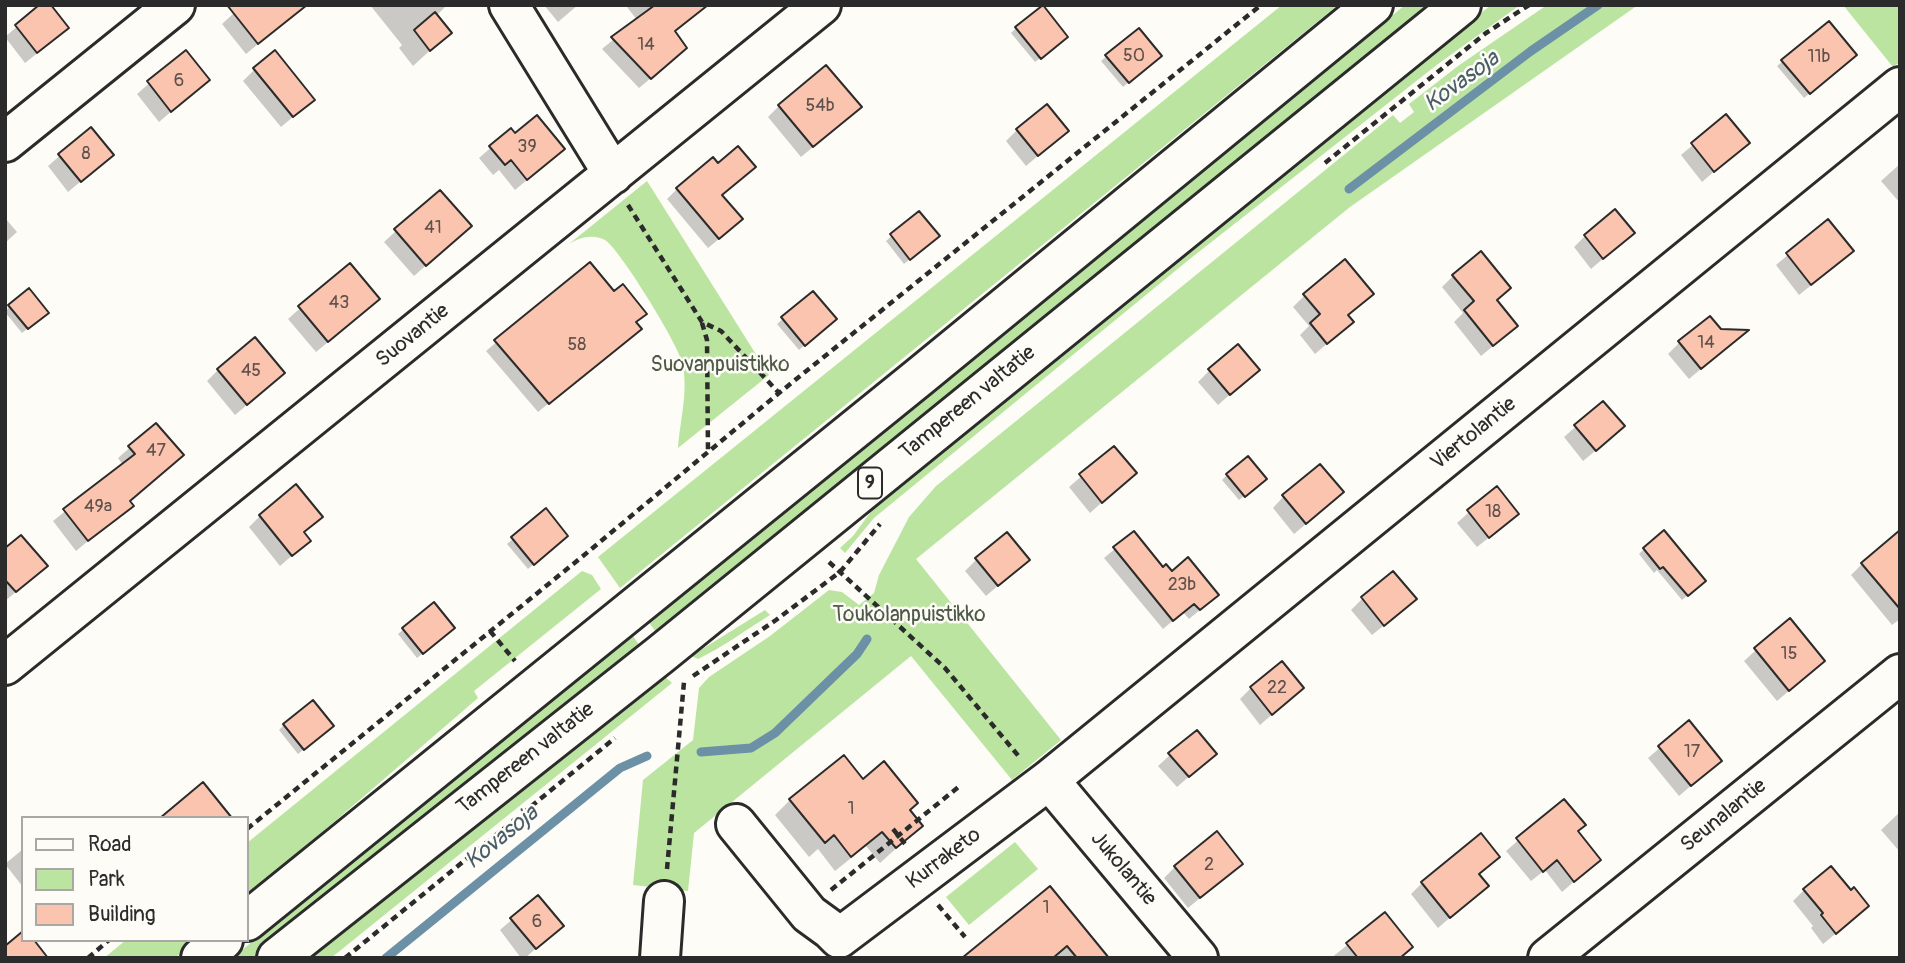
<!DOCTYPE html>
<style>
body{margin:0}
#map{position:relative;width:1905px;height:963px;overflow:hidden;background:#fdfcf7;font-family:Pangolin,sans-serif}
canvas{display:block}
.frame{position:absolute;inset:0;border:7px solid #2b2b2b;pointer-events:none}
.legend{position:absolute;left:21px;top:816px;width:228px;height:126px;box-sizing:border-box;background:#fdfcf7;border:2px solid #a9a8a5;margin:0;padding:9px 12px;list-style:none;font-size:21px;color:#2b2b2b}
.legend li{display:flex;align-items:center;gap:14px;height:35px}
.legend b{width:35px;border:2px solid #a9a8a5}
</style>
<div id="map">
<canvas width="1905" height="963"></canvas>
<div class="frame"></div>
<ul class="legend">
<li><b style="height:9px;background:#fdfcf7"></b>Road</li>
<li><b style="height:19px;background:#bbe4a0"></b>Park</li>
<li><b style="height:19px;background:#fbc4ae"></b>Building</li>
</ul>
</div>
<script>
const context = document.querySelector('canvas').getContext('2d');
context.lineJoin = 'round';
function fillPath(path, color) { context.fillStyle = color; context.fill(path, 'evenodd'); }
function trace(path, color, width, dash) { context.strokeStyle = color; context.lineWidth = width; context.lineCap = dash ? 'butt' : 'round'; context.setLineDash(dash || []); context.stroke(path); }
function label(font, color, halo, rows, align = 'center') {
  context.font = font + ' Pangolin,sans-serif'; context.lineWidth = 5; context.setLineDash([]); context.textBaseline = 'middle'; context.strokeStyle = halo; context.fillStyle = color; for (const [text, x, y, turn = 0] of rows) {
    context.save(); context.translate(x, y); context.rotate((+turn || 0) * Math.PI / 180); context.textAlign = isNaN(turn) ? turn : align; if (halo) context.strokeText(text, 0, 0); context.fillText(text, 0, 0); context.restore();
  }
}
fillPath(new Path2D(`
 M1282 5H1338L620 588 598 557Z
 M1405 5H1433L656 632 647 620 990 345Z
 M1491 5H1520L1438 64 1191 258 874 518 845 553 840 548 853 536 881 498Z
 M1547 5H1638L1350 207 916 559 1061 740 1012 780 911 656 694 833 688 891 633 885 643 780 693 740 699 688 709 677 770 636 829 590 842 592 859 605 874 593 879 575 909 517 936 486 1393 115 1400 123 1414 112 1409 104 1458 66Z
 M1843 5H1900V62L1893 67Z
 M647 181 769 375 678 448C680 421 689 389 682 362 678 344 619 248 605 240 593 234 580 237 569 244Z
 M582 571 592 575 601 589 474 691 478 698 247 897V843Z
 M765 610 770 615C746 630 723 647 698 659L691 656Z
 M632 635 640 646 255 958H232Z
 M664 676 672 683 331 958H310Z
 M1015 842 1038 869 969 925 946 897Z
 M126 940H196L175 958H104Z`), '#bbe4a0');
fillPath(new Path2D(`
 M42 5 55 39 25 63 5 37Z
 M370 5H447L436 16 449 33 413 66 399 48 402 45Z
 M544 5H578L558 22Z
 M628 5 705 6 674 33V59L639 88 602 49 637 20 627 7Z
 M299 10 246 54 222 24 234 13Z
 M1016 28 1061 42 1035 62 1011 33Z
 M185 52 208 80 159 122 137 94Z
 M1107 56 1154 61 1123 87 1101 61Z
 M1849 60 1804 98 1777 66 1783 61Z
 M255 69 313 100 281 127 243 81Z
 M779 106 848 118 801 157 768 117Z
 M1726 117 1747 143 1702 182 1681 155Z
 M91 129 112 155 68 192 48 166Z
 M511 130 551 160 515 190 499 170 493 175 479 158Z
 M1017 130 1067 131 1026 166 1006 141Z
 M1900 164V203L1881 181Z
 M718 165 743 177 721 196 731 229 708 248 667 199 677 189Z
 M919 213 932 241 904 264 886 241Z
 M5 218 17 232 5 243Z
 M1828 221 1840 262 1799 295 1776 265Z
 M396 231 458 237 414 276 384 242Z
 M1633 233 1591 269 1574 247 1585 236Z
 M590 264 613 293 645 314 635 324 640 329 538 412 486 351Z
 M349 265 367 310 316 352 288 319Z
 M1453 276 1495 301 1504 337 1481 356 1454 322 1463 313 1442 287Z
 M813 293 829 324 799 350 777 324Z
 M1305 295 1360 305 1347 316 1352 322 1315 354 1300 335 1309 326 1293 307Z
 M10 306 41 318 22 333 5 312Z
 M1745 332 1689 379 1668 354 1680 342Z
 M218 370 272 384 235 415 207 381Z
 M1210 370H1258L1218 405 1198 382Z
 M1603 403 1611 438 1583 461 1564 437Z
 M156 425 128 502 131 505 76 551 53 521 123 465 118 458Z
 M1114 448 1135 473 1090 513 1069 487Z
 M1227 475 1260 484 1239 500 1222 480Z
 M1496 488 1505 525 1477 547 1457 523Z
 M1284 496 1331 503 1294 534 1273 508Z
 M546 511 561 541 528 569 507 544Z
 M260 516 321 517 303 533 309 541 280 566 249 527Z
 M1134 533 1163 570 1207 604 1189 619 1183 612 1163 629 1104 558Z
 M1644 549 1699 586 1682 600 1657 570 1654 573 1639 554Z
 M1900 549V619L1892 625 1851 575 1862 564Z
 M5 551 34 577 5 601Z
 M976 560H1028L986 596 965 571Z
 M1362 599 1403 610 1372 635 1351 610Z
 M433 605 448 633 417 658 398 634Z
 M1756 650 1811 672 1777 701 1744 661Z
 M1251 688 1301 689 1260 725 1240 699Z
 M1689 723 1720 761 1679 796 1648 758Z
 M284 725 326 731 298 754 279 730Z
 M1215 754 1177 787 1158 766 1170 755Z
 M863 781 908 811 921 826 880 863 866 846 835 871 818 849 809 857 775 815 790 800Z
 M1564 801 1576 832 1599 860 1562 892 1545 870 1531 881 1506 851Z
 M1900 812V852L1881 830Z
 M23 849V887L5 864Z
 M1241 864 1188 908 1164 878 1175 867Z
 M1477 875 1486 886 1438 928 1411 894 1422 883Z
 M1050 888 1106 958H1059L1057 954Z
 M1804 890 1856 917 1823 944 1811 928 1813 926 1793 901Z
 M538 897 562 926 525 958H521L500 930Z
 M1385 915 1400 958H1331Z`), '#0003');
trace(new Path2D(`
 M1349 189 1531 51 1598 5
 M701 752 751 748 775 733 857 654 867 639
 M386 958 620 768 647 756`), '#6c90a6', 9);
const building = new Path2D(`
 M39 5H51L69 28 37 53 15 25Z
 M227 5H307L258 44Z
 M655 5H708L675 31 687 48 651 79 611 37Z
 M1043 5 1068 37 1041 59 1015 27Z
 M435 12 452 33 430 51 414 30Z
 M1829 21 1857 55 1810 94 1781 60Z
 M1139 28 1162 56 1129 83 1105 55Z
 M186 50 210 80 171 112 147 81Z
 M275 50 315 100 293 117 253 68Z
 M826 65 862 107 813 147 778 105Z
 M1047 104 1069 131 1038 156 1016 129Z
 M1726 114 1750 143 1714 172 1691 143Z
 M537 115 565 149 527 180 511 160 505 165 489 146 511 128 515 133Z
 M91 127 114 155 81 182 58 154Z
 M738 146 756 167 722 195 743 219 719 239 676 188 713 157 718 163Z
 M440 190 472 226 426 266 394 229Z
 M1615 209 1635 233 1603 259 1584 235Z
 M919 211 940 236 910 260 890 234Z
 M1828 219 1854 251 1811 285 1786 253Z
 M1481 251 1511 288 1497 300 1518 326 1493 346 1464 310 1474 301 1452 275Z
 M1345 259 1374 294 1348 315 1354 322 1327 344 1310 323 1320 314 1303 294Z
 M590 262 614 291 623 284 647 314 636 322 642 329 549 404 494 340Z
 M350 263 380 299 328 342 298 306Z
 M29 288 49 313 28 329 8 305Z
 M813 291 837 319 805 346 781 317Z
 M1710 316 1721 329 1749 330 1701 369 1678 341Z
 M255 337 285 373 247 405 217 369Z
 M1238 344 1260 370 1230 395 1208 369Z
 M1603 401 1625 426 1596 451 1574 425Z
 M156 423 184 455 130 501 134 506 88 541 63 509 135 454 128 446Z
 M1114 446 1137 473 1102 503 1079 474Z
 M1248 456 1267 479 1245 497 1226 474Z
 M1320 464 1344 492 1306 524 1282 495Z
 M296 484 323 517 304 532 311 541 292 556 259 515Z
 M1497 486 1519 514 1489 538 1467 510Z
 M546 508 568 536 534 565 511 537Z
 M1664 530 1706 581 1688 596 1663 567 1660 569 1643 548Z
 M1900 530V609L1861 563Z
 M1134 531 1163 567 1166 564 1172 571 1188 557 1219 595 1200 610 1194 604 1173 621 1113 547Z
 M1007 532 1030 560 998 586 975 558Z
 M21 535 48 566 16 592 5 580V548Z
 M1393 571 1417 599 1384 626 1361 597Z
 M434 602 455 628 423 654 402 628Z
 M1790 618 1825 661 1789 691 1754 648Z
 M1282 661 1304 688 1272 715 1250 687Z
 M313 700 334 726 304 750 283 724Z
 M1689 720 1722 761 1691 786 1658 746Z
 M1197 730 1217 754 1189 777 1168 753Z
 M844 755 863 779 884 761 918 803 910 810 923 826 896 848 882 832 851 857 834 835 825 843 789 799Z
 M203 782 232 818H160Z
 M1564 799 1586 825 1578 831 1601 860 1574 882 1557 860 1543 872 1516 838Z
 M1217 831 1243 864 1200 898 1174 866Z
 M1481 833 1500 857 1479 874 1489 886 1450 918 1421 882Z
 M1831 866 1851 890 1854 887 1869 906 1836 934 1821 915 1823 913 1803 889Z
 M1050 886 1109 958H1077L1067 946 1053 958H962Z
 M538 895 564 926 536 949 510 918Z
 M1385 912 1413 947 1400 958H1358L1346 943Z
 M23 931V940H34L48 958H5V946Z`);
fillPath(building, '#fbc4ae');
trace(building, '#2b2b2b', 2);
const minor = new Path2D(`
 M509 5 613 174
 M5 142 175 5
 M5 665 821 5
 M1049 780 1198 958
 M736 824 809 914 831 930 839 938 1049 780 1900 87
 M660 958 664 901
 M1548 958 1900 674`);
const highway = new Path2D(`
 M247 921 918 378 1373 5
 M201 958 223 940
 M277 958 661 654 1461 5`);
trace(minor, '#2b2b2b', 44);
trace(highway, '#2b2b2b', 44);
trace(new Path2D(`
 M1325 163 1486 33 1529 5
 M628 205 702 322 721 331 779 393
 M702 323 707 340 708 452
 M829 562 945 668 1021 759
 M490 631 515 661
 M693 676 776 620 840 572 880 524
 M247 829 583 556 779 393 1261 5
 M893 829 906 845
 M667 869 684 682
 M831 890 961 785
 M938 905 965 937
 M88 958 109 940
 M345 958 615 738`), '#2b2b2b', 4.5, [7, 5]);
trace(minor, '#fdfcf7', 38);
trace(highway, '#fdfcf7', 38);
label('18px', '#5f514c', null, [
 ["14",646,45],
 ["50",1134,56],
 ["11b",1819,57],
 ["6",179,81],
 ["54b",820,106],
 ["39",527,147],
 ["8",86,154],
 ["41",433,228],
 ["43",339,303],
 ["14",1706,343],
 ["58",577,345],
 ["45",251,371],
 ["47",156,451],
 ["49a",98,507],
 ["18",1493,512],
 ["23b",1182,585],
 ["15",1789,654],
 ["22",1277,688],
 ["17",1692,752],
 ["1",851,809],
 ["2",1209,865],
 ["1",1046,908],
 ["6",537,922]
]);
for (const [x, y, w] of [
 [870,483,24]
]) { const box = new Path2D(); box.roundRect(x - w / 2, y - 15.5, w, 31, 5); context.fillStyle = '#fdfcf7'; context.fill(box); trace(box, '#2b2b2b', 2); }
label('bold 19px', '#2b2b2b', null, [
 ["9",870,483]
]);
label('21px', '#2b2b2b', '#fdfcf7', [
 ["Suovantie",413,336,-39],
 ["Tampereen valtatie",968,403,-39],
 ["Viertolantie",1474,434,-39],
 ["Tampereen valtatie",526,759,-38],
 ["Seunalantie",1724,816,-39],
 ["Kurraketo",944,859,-37],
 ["Jukolantie",1123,869,50]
]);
label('21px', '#4f5948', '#fdfcf7', [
 ["Suovanpuistikko",720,366],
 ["Toukolanpuistikko",909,616]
]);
label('italic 23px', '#4b5e68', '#fdfcf7', [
 ["Kovasoja",1462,82,-36],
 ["Kovasoja",502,838,-39]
]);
</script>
